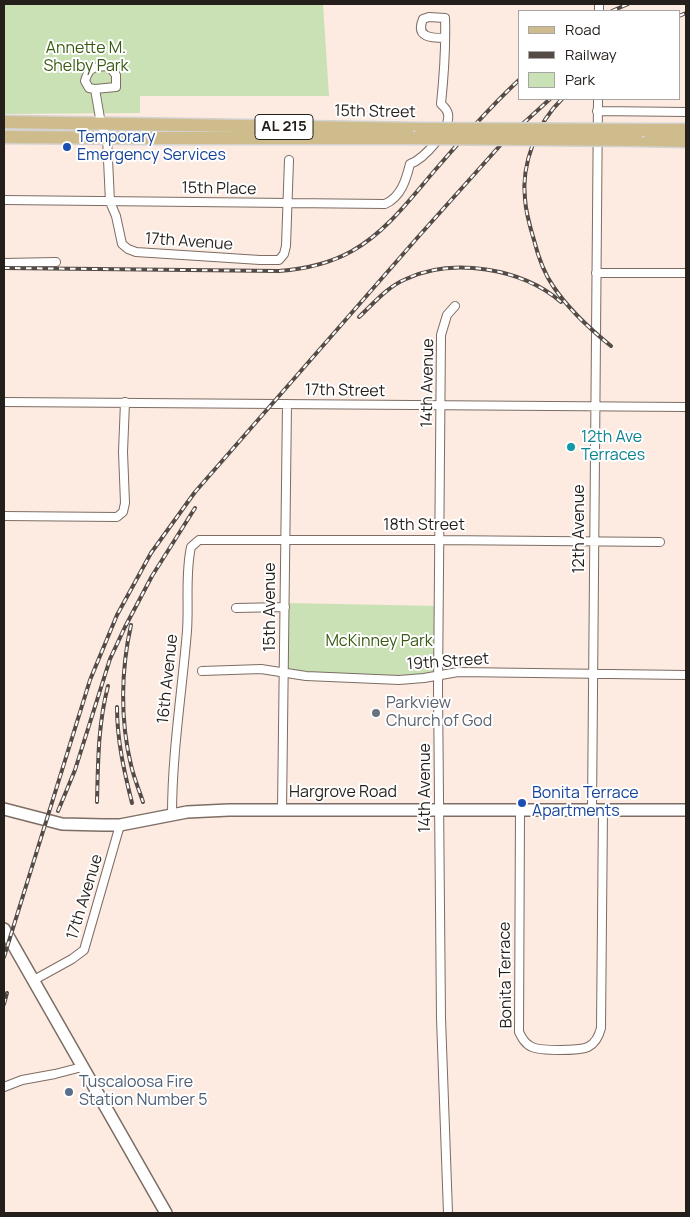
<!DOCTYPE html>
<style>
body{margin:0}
#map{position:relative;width:690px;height:1217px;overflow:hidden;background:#fdeae0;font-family:Manrope,sans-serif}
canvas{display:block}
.frame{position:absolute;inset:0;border:5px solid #251f1b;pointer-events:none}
.legend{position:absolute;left:518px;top:10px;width:162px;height:90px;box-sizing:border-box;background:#fff;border:1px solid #a8a5a4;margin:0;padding:6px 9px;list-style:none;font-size:15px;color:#251f1b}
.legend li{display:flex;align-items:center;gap:10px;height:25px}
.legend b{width:25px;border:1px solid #a8a5a4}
</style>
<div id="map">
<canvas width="690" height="1217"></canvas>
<div class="frame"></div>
<ul class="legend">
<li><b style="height:6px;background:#cebc8d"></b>Road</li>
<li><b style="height:6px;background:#544b46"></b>Railway</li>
<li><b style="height:14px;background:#c9e1b4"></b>Park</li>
</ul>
</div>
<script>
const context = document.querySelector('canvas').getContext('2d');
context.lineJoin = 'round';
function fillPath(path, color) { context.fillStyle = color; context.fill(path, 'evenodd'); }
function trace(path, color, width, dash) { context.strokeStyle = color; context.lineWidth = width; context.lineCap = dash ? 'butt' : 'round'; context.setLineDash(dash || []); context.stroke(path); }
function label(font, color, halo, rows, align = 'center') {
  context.font = font + ' Manrope,sans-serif'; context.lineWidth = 4; context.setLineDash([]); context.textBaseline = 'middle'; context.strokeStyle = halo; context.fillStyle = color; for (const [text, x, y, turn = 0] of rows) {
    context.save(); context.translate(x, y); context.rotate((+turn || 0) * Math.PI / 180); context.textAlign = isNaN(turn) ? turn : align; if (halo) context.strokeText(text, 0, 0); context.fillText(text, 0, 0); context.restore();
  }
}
fillPath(new Path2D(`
 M4 4H323L329 96H140V113L4 114Z
 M285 603 439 606 438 676 424 679 284 674Z`), '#c9e1b4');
const street = new Path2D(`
 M599 11V4
 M109 66 116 75V87L95 89 89 88 85 81C89 66 95 67 109 66Z
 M95 89 101 124 107 138 110 202 116 216 122 244 128 249 136 252 260 260H279L284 254 286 246 289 160
 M597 111 686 112
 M4 200 385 204C401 197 406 180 410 164 424 159 451 129 448 114 447 109 444 107 441 104 444 75 446 47 445 18L429 17 423 19C415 38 432 38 445 38
 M4 263 56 262
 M596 273H686
 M4 402 686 407
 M4 516 117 517 123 512 125 503 123 452 125 402
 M236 608 285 607
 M202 671 261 669 306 676 399 680 424 678 458 672 686 675
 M282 810 287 404
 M520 810 519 1032C522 1038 525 1044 532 1047 541 1051 578 1051 588 1047 596 1043 599 1036 601 1028L603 810
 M592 810 598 99
 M172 815C172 753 182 692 187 631 189 603 185 574 191 547L199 540H439L660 542
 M34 980 72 959 84 950 120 825
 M4 1087 22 1080 55 1074 82 1067
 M448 1213 441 1018 438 688 441 335 447 315 455 306`);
const secondary = new Path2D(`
 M4 809 62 824 103 825H120L187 812 229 810H686
 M4 929 166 1213`);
const primary = new Path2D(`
 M4 122 421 129
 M645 130H686
 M4 137 149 138H413
 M637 140 686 141`);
trace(street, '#7d6d64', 10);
trace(secondary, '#7d6d64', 14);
trace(primary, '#d3d2d1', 15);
trace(street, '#fff', 8);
trace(secondary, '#fff', 11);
trace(primary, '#cebc8d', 12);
const rail = new Path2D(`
 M612 11 628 4
 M679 16 686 13
 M562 99C537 123 521 164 525 199 526 213 530 227 534 240 538 256 544 273 553 286 569 310 590 329 611 346
 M4 268 279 271C305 269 329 264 352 251 386 232 411 198 436 169 463 138 489 108 519 80
 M359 317C374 303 387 287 406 279 452 257 522 268 561 302
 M131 625C121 670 120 720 131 765 134 778 139 790 143 802
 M117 707C117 740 124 771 132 803
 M97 802C98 763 98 724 108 686
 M58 811 75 770 110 659 125 627 152 576 195 508
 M4 957 90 680 117 615 151 553 195 492 418 237 505 140 550 99
 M4 1004 7 993`);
trace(rail, '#544b46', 4);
trace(rail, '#fff', 2, [5.5]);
const primaryBridge = new Path2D(`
 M421 129 645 130
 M413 138 637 140`);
trace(primaryBridge, '#d3d2d1', 15, []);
trace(primaryBridge, '#cebc8d', 12);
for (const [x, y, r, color] of [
 [67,147,5,"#1a4fb4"],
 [571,447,5,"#0f9aa8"],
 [376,713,5,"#6b7280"],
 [522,803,5,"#1a4fb4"],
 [69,1092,5,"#5c6f8a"]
]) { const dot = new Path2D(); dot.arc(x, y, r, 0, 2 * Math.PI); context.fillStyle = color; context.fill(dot); trace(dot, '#fff', 2); }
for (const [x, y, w] of [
 [284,127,58]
]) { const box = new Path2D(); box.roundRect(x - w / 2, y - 12.5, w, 25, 4); context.fillStyle = '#fff'; context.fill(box); trace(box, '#251f1b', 1); }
label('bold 15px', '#251f1b', null, [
 ["AL 215",284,127]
]);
label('16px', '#3a5a12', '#fff', [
 ["Annette M.",86,49],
 ["Shelby Park",86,67],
 ["McKinney Park",379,642]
]);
label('16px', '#251f1b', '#fff', [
 ["15th Street",375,112,1],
 ["15th Place",219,189,1],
 ["17th Avenue",189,242,4],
 ["14th Avenue",428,383,-89],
 ["17th Street",345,391,1],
 ["18th Street",424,526],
 ["12th Avenue",580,529,-90],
 ["15th Avenue",271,607,-90],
 ["19th Street",448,662,-4],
 ["16th Avenue",168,679,-84],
 ["14th Avenue",426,788,-90],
 ["Hargrove Road",343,793],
 ["17th Avenue",85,897,-73],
 ["Bonita Terrace",506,975,-91]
]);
label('16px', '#164399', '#fff', [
 ["Temporary",77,138],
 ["Emergency Services",77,156],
 ["Bonita Terrace",532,794],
 ["Apartments",532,812]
], 'left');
label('16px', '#0d838f', '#fff', [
 ["12th Ave",581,438],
 ["Terraces",581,456]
], 'left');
label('16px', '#5b616d', '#fff', [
 ["Parkview",386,704],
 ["Church of God",386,722]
], 'left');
label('16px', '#4e5e75', '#fff', [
 ["Tuscaloosa Fire",79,1083],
 ["Station Number 5",79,1101]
], 'left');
</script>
